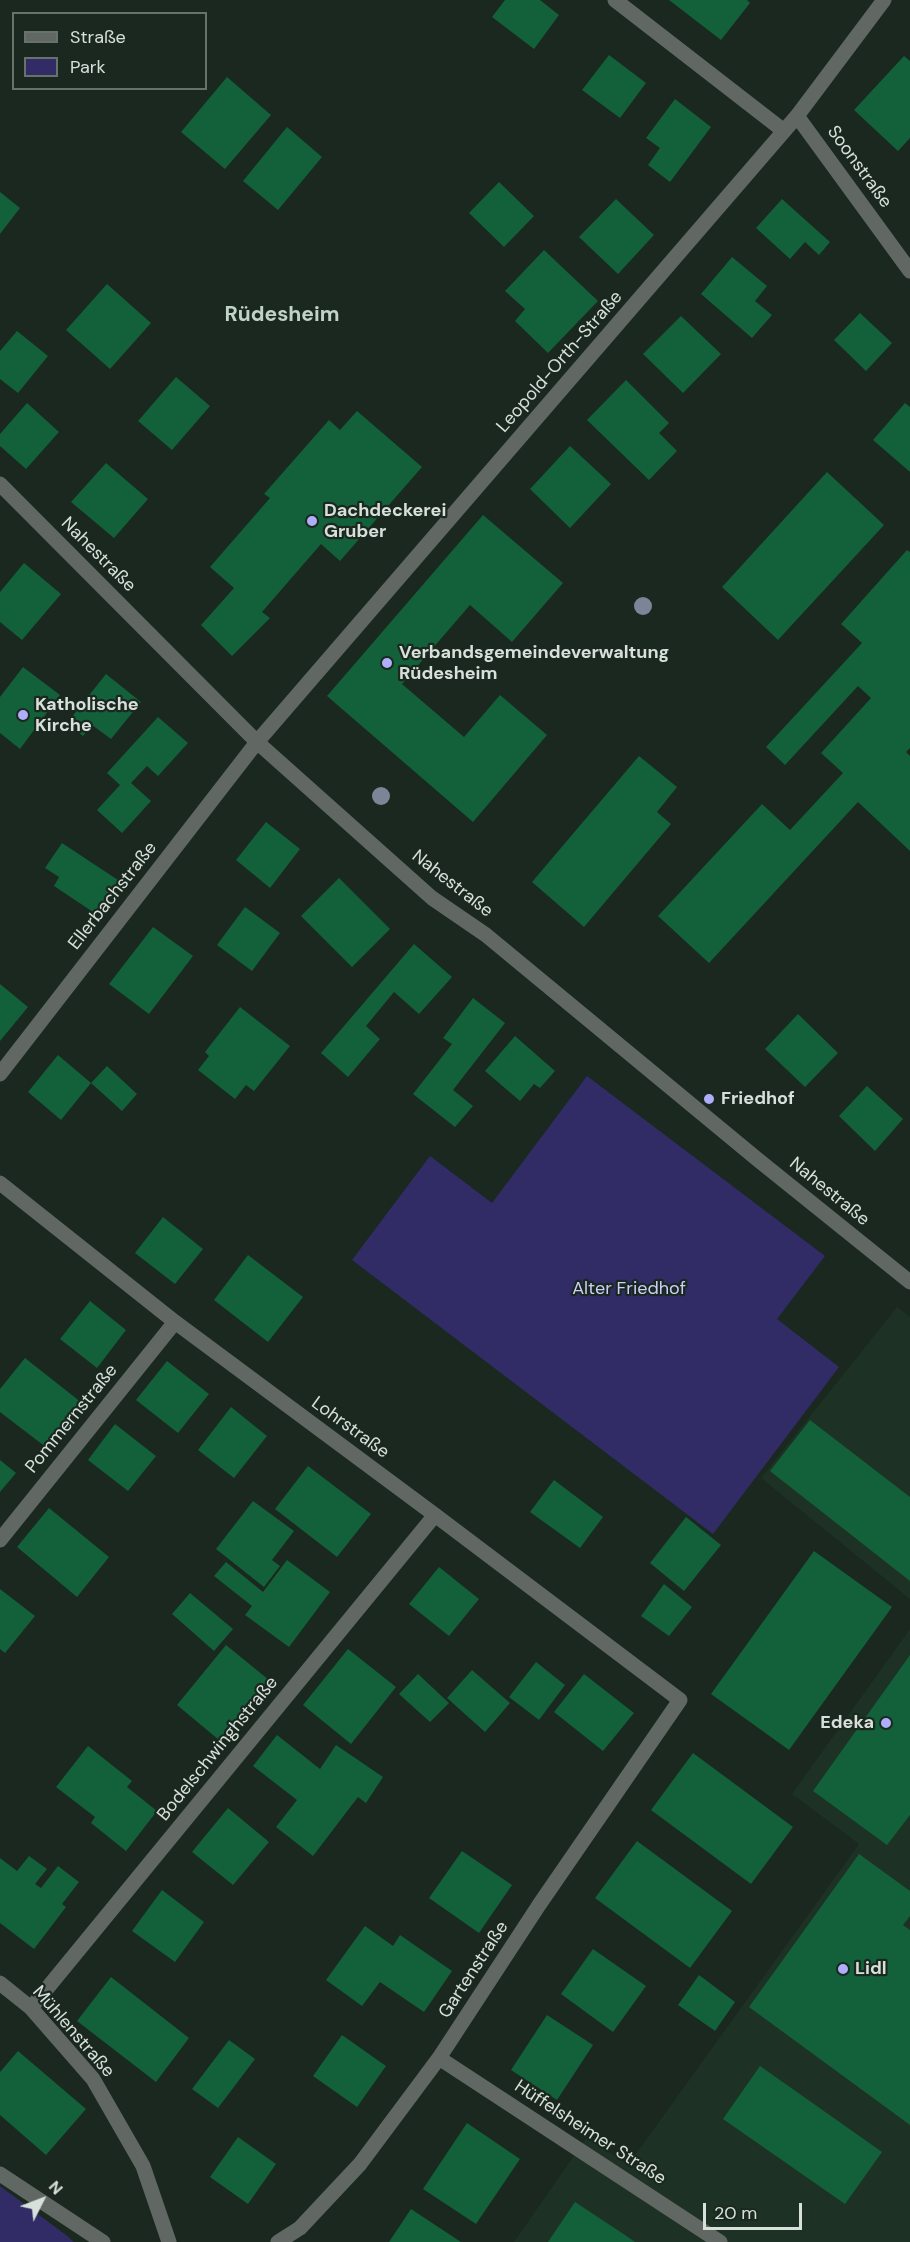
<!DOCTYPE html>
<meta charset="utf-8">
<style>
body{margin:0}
#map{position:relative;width:910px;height:2242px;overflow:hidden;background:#1a281f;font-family:"DM Sans",sans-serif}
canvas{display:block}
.legend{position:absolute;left:12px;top:12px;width:195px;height:78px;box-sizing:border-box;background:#1a281f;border:2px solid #66726a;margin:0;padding:8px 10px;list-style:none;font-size:18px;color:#d7e0da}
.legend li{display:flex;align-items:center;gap:12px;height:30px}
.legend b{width:30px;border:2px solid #66726a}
.north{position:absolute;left:12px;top:2170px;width:60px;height:60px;-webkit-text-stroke:4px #1a281f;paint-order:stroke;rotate:48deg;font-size:16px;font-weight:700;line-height:24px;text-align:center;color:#d7e0da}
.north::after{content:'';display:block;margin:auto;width:21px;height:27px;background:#d7e0da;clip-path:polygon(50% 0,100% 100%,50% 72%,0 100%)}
.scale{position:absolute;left:703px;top:2203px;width:99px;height:27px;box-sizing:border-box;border:3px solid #d7e0da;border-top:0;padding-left:8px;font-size:18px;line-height:21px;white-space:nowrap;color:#d7e0da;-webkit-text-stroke:4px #1a281f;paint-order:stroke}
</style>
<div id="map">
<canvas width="910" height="2242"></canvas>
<ul class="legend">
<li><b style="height:8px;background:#616863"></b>Straße</li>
<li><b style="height:16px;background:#312c66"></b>Park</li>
</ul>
<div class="north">N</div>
<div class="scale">20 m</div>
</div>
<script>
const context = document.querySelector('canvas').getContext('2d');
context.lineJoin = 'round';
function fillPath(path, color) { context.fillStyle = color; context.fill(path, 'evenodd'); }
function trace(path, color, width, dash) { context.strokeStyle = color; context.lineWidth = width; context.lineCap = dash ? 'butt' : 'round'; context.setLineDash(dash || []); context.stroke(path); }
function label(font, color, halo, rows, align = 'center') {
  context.font = font + ' "DM Sans",sans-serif'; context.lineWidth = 4.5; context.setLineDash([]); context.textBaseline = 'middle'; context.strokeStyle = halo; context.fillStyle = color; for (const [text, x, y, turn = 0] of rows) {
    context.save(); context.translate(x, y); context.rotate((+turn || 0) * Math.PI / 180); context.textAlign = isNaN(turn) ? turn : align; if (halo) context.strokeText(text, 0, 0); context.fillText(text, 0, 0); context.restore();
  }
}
fillPath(new Path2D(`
 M897 1307 910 1317V1599L761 1478Z
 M910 1629V2242H514L587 2137 628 2165 859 1844 792 1794Z`), '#1d3225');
fillPath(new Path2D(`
 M587 1076 825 1256 777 1319 839 1367 713 1534 352 1260 430 1156 492 1203Z
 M0 2186 66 2235 74 2242H0Z`), '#312c66');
fillPath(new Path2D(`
 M505 0H540L559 15 534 49 492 17Z
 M669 0H747L750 3 721 40Z
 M609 55 646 83 620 118 582 90Z
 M904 56 910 61V138L898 151 854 110Z
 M227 77 271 115 225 169 181 132Z
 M675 99 711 127 670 182 648 165 660 148 646 138Z
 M287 127 322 157 278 210 243 181Z
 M499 182 534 216 504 247 469 213Z
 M0 192 20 208 0 234Z
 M616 199 654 235 618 274 579 237Z
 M782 199 830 242 819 255 805 242 790 259 756 228Z
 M544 250 598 301 548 353 515 321 525 309 505 291Z
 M732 257 767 286 755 301 772 315 752 338 701 294Z
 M107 284 151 323 110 369 66 330Z
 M860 313 892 343 866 371 834 340Z
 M681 316 721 354 683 393 643 354Z
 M17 331 48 356 18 393 0 379V351Z
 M176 377 210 406 172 450 138 421Z
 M626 380 669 423 659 433 677 451 649 480 587 420Z
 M27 403 59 432 26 469 0 446V434Z
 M905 403 910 407V472L873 440Z
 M357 411 422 467 340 561 321 544 262 612 270 618 232 656 201 625 234 588 210 567 270 498 264 494 329 420 340 430Z
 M570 446 611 484 570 528 530 489Z
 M106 463 148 499 114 538 71 502Z
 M827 472 884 525 778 640 722 587Z
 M483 515 563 583 512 642 470 605 402 684 464 737 500 695 547 735 473 822 327 696Z
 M907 550 910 552V748L906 752 910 756V851L858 802 709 963 658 916 762 804 790 830 843 773 821 753 871 698 858 686 785 765 766 747 862 643 841 624Z
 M24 563 61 594 22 640 0 622V592Z
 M23 667 60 695 20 749 0 733V697Z
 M106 674 141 702 111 739 92 725 83 736 67 723Z
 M158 717 188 743 158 776 147 766 131 783 151 801 122 833 97 810 120 785 107 773Z
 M639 756 677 787 657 812 671 824 584 927 532 882Z
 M266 822 300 849 270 888 236 860Z
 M62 843 118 880 96 914 54 886 59 877 45 868Z
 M339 878 390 929 352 967 301 916Z
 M245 907 280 933 252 971 217 945Z
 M153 927 193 956 149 1014 109 984Z
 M414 944 452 977 419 1014 394 992 366 1026 380 1039 348 1077 321 1053Z
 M0 984 28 1007 0 1041Z
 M473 998 505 1023 453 1090 473 1106 455 1127 413 1094 452 1044 443 1038Z
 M240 1007 290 1046 254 1091 246 1085 235 1099 198 1070 209 1056 205 1052Z
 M798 1014 838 1053 805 1087 765 1049Z
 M515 1036 555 1071 540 1088 534 1084 520 1101 485 1071Z
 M58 1055 91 1083 61 1120 28 1092Z
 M107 1066 137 1094 122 1111 91 1083Z
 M867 1086 903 1119 875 1151 839 1116Z
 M163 1217 203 1249 175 1284 135 1253Z
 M248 1255 303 1297 268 1342 214 1300Z
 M90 1301 126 1330 97 1368 60 1339Z
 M25 1358 82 1403 47 1448 0 1412V1389Z
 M167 1361 209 1394 178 1433 136 1400Z
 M231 1407 267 1436 234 1478 198 1450Z
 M810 1420 910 1497V1581L770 1471Z
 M115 1424 156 1456 128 1491 88 1460Z
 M0 1460 16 1473 0 1492Z
 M308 1466 371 1514 337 1557 275 1509Z
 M554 1480 603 1517 580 1548 530 1512Z
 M253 1501 294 1531 272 1560 280 1566 264 1587 216 1549Z
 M49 1508 109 1557 77 1597 17 1547Z
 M686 1517 721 1545 684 1591 650 1563Z
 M814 1551 892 1607 789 1750 711 1694Z
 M287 1560 330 1592 289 1647 245 1615 252 1606 214 1576 226 1562 263 1592Z
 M439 1567 479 1599 449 1636 409 1604Z
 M664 1584 692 1607 669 1636 641 1616Z
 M0 1589 35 1616 5 1653 0 1649Z
 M190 1593 233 1629 214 1651 172 1614Z
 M226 1645 269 1680 219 1740 177 1705Z
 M348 1649 396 1687 351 1744 303 1705Z
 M910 1655V1815L887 1845 813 1791Z
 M536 1662 565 1685 539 1720 509 1697Z
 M472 1670 510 1703 485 1732 447 1698Z
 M418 1674 449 1703 430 1722 399 1694Z
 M584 1674 634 1713 603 1751 554 1712Z
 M277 1735 320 1769 336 1745 383 1777 366 1803 358 1797 313 1856 276 1827 297 1800 253 1766Z
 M88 1746 132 1781 127 1787 157 1811 126 1851 91 1823 95 1817 56 1787Z
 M693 1753 793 1827 751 1884 651 1810Z
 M228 1808 269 1842 233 1885 192 1852Z
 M637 1841 732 1911 690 1968 595 1898Z
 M462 1851 512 1885 479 1933 429 1898Z
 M859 1854 910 1891V1916L903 1925 910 1930V2125L749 2007Z
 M29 1856 47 1869 35 1884 41 1888 58 1866 79 1882 62 1904 66 1907 34 1949 0 1923V1858L17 1871Z
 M162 1890 204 1922 175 1962 132 1931Z
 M365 1926 393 1946 400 1935 452 1971 424 2012 380 1982 362 2006 326 1980Z
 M593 1949 646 1986 613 2032 561 1994Z
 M699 1975 735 2002 715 2031 678 2005Z
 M111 1977 189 2038 156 2082 77 2021Z
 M547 2015 593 2045 557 2100 511 2070Z
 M342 2035 386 2066 357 2107 313 2076Z
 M229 2040 255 2059 218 2108 192 2089Z
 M18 2051 86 2109 46 2155 0 2115V2072Z
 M760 2066 882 2152 845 2204 723 2119Z
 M467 2123 520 2159 476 2224 423 2189Z
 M238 2137 276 2164 248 2204 210 2177Z
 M575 2202 625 2235 635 2242H548Z
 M411 2209 461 2242H389Z`), '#12613a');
trace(new Path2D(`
 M615 0 784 131
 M797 116 910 271
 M0 484 257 742 432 898 486 935 757 1159 910 1282
 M0 1074 257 742 797 116 884 0
 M0 1183 175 1322 435 1515 680 1700 539 1905 439 2058 360 2164 300 2228 278 2242
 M0 1540 175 1322
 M0 1983 31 2008 93 2079 143 2166 169 2242
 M31 2008 435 1515
 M439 2058 720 2242
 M0 2174 103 2242`), '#616863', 15);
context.fillStyle = '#7c8498';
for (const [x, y] of [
 [643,606],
 [381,796]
]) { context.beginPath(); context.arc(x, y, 9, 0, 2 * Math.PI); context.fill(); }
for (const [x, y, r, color] of [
 [312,521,6,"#aeaefa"],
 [387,663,6,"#aeaefa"],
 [23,715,6,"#aeaefa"],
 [709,1099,6,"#aeaefa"],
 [886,1723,6,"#aeaefa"],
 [843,1969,6,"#aeaefa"]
]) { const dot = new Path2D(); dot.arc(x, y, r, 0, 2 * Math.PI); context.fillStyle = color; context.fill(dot); trace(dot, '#1a281f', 2); }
label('18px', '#d7e0da', '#1a281f', [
 ["Soonstraße",859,167,54],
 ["Leopold-Orth-Straße",560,362,-49],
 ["Nahestraße",98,555,45],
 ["Nahestraße",452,884,38],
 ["Ellerbachstraße",113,896,-52],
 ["Nahestraße",829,1192,39],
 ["Pommernstraße",72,1419,-51],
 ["Lohrstraße",350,1428,36],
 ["Bodelschwinghstraße",218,1749,-51],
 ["Gartenstraße",474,1970,-57],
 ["Mühlenstraße",73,2032,49],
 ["Hüffelsheimer Straße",590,2133,33]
]);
label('bold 18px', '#d7e0da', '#1a281f', [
 ["Dachdeckerei",324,511],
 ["Gruber",324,532],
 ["Verbandsgemeindeverwaltung",399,653],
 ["Rüdesheim",399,674],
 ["Katholische",35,705],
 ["Kirche",35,726],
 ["Friedhof",721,1099],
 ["Edeka",874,1723,"right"],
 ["Lidl",855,1969]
], 'left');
label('18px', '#cdcffb', '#1a281f', [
 ["Alter Friedhof",629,1289]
]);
label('bold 21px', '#c1d3c6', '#1a281f', [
 ["Rüdesheim",282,315]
]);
</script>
